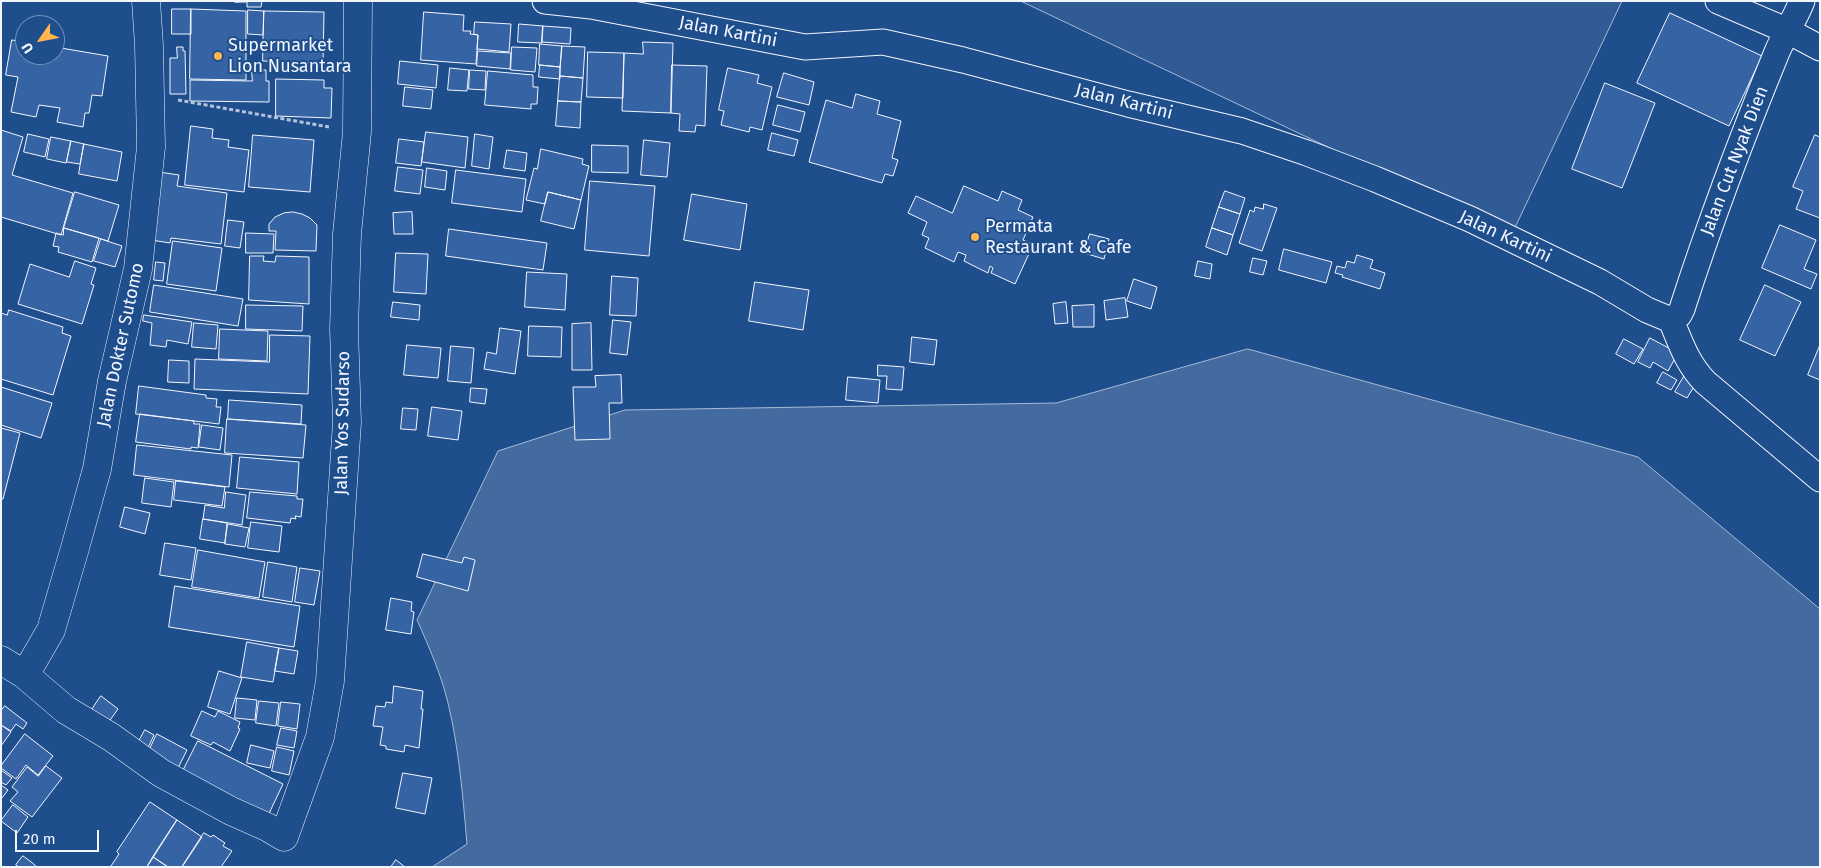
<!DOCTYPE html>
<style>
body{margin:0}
#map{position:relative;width:1821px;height:868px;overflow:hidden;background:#1f4e8c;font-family:"Fira Sans",sans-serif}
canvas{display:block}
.frame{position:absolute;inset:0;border:2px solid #f2f6ff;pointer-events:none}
.north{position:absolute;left:15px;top:15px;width:50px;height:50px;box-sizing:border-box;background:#1f4e8c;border:1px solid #7391ba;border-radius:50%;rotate:237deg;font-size:14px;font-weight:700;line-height:20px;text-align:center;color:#f2f6ff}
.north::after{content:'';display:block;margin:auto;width:18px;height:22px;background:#ffb74d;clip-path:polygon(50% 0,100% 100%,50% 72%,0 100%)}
.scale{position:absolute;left:15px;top:830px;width:84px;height:22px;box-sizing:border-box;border:2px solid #f2f6ff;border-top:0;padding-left:6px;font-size:15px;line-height:18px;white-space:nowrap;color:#f2f6ff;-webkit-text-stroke:4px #1f4e8c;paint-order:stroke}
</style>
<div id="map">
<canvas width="1821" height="868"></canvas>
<div class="frame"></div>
<div class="north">U</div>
<div class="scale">20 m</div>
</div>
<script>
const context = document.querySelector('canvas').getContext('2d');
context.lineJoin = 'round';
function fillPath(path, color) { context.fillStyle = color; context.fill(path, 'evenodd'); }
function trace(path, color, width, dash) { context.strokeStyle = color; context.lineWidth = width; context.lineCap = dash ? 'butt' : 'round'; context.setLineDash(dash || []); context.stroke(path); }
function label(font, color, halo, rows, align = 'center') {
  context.font = font + ' "Fira Sans",sans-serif'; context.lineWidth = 4; context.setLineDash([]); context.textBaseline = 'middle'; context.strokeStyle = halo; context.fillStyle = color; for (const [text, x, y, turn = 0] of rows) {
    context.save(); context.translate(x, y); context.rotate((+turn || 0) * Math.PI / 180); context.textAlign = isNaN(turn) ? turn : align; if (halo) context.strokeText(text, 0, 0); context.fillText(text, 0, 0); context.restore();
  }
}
const built = new Path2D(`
 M1021 1H1622L1512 234Z`);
fillPath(built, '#305b95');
trace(built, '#a8bbd7', 1);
const water = new Path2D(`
 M1248 349 1638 457 1820 609V867H432L467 844C463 798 459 748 448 703 441 674 429 647 417 620L498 451 625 410 1056 403Z`);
fillPath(water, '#446ba0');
trace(water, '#a8bbd7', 1);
const building = new Path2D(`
 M262 1 261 7H247V2H235Z
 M172 9H191V34H172Z
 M191 9 246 11V80L190 79Z
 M248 10 264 11 263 35 248 34Z
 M264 11 324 12 323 63 263 61Z
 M424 12 464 15 463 31H471L470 34 478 35 476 64 421 60Z
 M1670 13 1762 56 1729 126 1637 83Z
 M475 22 511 24 509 52 477 49 478 35 474 34Z
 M519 24 543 26 542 43 518 42Z
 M543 26 571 28 570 44 542 42Z
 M12 40 25 42V55H55V47L108 56 102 96 92 95 89 113H85L83 127 57 122 60 108 39 105 36 117 11 112 18 77 6 75Z
 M643 42 673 43 671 113 622 111 624 53 643 54Z
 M540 44 562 46 560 67 539 65Z
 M562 46 585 47 583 78 560 76Z
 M177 47H183V51H185L186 94H170V58H177Z
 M512 47 537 48 535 72 511 70Z
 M478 51 511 53 510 69 477 66Z
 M588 52 624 53 623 98 587 97Z
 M400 61 438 65 436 88 398 84Z
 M540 65 560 67V79L539 77Z
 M672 65 707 66 705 126 696 125 695 132 679 131 680 114 671 113Z
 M450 68 469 70 467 91 448 90Z
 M728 68 759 75 757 83 772 87 762 130 750 127 749 132 721 125 724 111 719 110Z
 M252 70H266V81H269V102L190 101V80L252 81Z
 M470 70 486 71 485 90 469 89Z
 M488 71 533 75V87H538L537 104H531V109L485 105Z
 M784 73 814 82 809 105 777 97Z
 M560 76 583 78 581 102 558 101Z
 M276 79 324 80V88H332L331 118 276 116Z
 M1605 83 1655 103 1622 188 1572 169Z
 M405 87 433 90 431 109 403 106Z
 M856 94 880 101 877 114 901 121 892 158 898 160 893 176 885 174 882 183 809 162 826 100 852 108Z
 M558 101 581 102 580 128 556 126Z
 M778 105 805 112 800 132 773 125Z
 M191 126 213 129 212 138 229 140 228 147 249 150 244 192 185 185Z
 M1 130 23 137 12 175 73 193 61 235 1 217Z
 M426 132 468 137 465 168 422 162Z
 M772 133 798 140 794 156 768 150Z
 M28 134 49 139 45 157 24 152Z
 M475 134 493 137 489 169 472 166Z
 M253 135 314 140 310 192 249 187Z
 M1815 135 1820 137V218L1796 209 1803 191 1793 187Z
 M51 137 71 141 66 163 47 159Z
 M399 139 424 142 421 166 396 163Z
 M644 140 670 143 667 177 641 175Z
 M71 141 84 144 80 164 67 162Z
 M84 144 122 152 117 181 79 174Z
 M592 145 628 146V173L592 172Z
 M541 149 583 159 582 164 589 166 581 200 548 192 545 204 526 200 534 168 537 169Z
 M507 150 527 153 525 171 504 168Z
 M398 167 423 170 420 194 395 191Z
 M427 168 447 171 445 190 425 187Z
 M456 170 526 179 522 212 452 203Z
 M159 172 179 175 177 186 227 193 221 244 171 238 170 243 151 240Z
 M590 181 655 186 649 256 585 250Z
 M964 186 998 201 1002 191 1022 200 1018 210 1033 217 1023 240 1033 245 1015 284 991 273 993 268 990 266 988 273 964 261 966 255 958 252 954 262 925 248 929 238 922 235 927 222 908 213 916 196 952 213Z
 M1225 191 1245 198 1240 214 1219 207Z
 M75 192 119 205 108 241 64 228Z
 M548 192 581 200 574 229 541 221Z
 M692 194 747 204 740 250 684 240Z
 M1264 204 1277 208 1262 251 1239 243 1250 210 1254 212 1255 207 1263 209Z
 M1219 207 1240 214 1233 235 1212 228Z
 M293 212 302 214 310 218 317 225 316 251 275 250 276 231H269V224L275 217 284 213Z
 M412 212 413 234H394L393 213Z
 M228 220 244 222 240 248 225 246Z
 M1780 225 1816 240 1804 269 1817 274 1811 289 1762 268Z
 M64 228 99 238 92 262 58 252 59 247 53 246 56 233 63 235Z
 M1212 228 1233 235 1227 255 1206 247Z
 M449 229 547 243 543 270 446 256Z
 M246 233 274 234 273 253H246Z
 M1090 234 1109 239 1104 259 1084 253Z
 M101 239 122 246 115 267 94 261Z
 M173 241 222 248 216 291 167 284Z
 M1284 249 1332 262 1326 283 1279 270Z
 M396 253 428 254 426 294 394 292Z
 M1357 255 1373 260 1370 268 1385 273 1380 289 1342 277 1343 275 1335 273 1337 266 1345 268 1347 261 1354 263Z
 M250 256H264L263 261 275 262 276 256 309 257V304L249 300Z
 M1253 258 1267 261 1263 275 1250 272Z
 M75 261 96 268 91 284 94 285 82 324 18 304 30 264 69 277Z
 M1198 261 1212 264 1210 279 1195 276Z
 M156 262 165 263 163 281 154 280Z
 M527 272 567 274 565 310 525 307Z
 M612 276 638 278 636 316 610 315Z
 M1134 279 1157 287 1151 309 1127 301Z
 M755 282 809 290 803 330 749 321Z
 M154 285 243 299 238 326 150 312Z
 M1765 285 1801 302 1775 356 1740 340Z
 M1125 298 1128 317 1106 320 1104 301Z
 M393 302 420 305 419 320 391 317Z
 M1066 302 1068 323 1055 324 1053 304Z
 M246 305 303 306 302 331 246 329Z
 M1094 305V327H1073L1072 306Z
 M9 310 63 327 62 333 71 336 53 395 1 379V313L7 315Z
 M144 315 192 322 188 344 167 340 166 347 150 345 152 323 143 321Z
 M613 320 631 322 627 355 610 353Z
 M194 323 218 325 216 349 192 347Z
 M591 323 592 370H572V324Z
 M529 326 562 327 561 357 528 356Z
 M500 328 521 331 515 374 484 369 487 352 496 354Z
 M220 329 268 331 267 361 219 359Z
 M270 335 310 336 308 394 194 389 195 359 269 362Z
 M912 337 937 340 934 365 910 362Z
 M1650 338 1678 353 1668 371 1653 362 1650 368 1638 362Z
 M1624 339 1643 349 1634 364 1616 354Z
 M407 345 441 348 438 378 404 375Z
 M1820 345V380L1808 375Z
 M451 346 474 348 471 383 448 381Z
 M169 360 189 361V383L168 382Z
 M878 365 904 367 902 390 886 389 887 376H878Z
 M1663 372 1677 380 1671 390 1657 383Z
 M1686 373 1698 380 1687 398 1675 392Z
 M621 375 622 403H609L610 439 575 440 573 387H596L595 376Z
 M848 377 880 380 878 403 846 400Z
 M139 386 206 395V398L217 399 216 407H221L219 424 136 414Z
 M1 387 52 403 41 438 1 425Z
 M471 388 487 389 485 404 470 402Z
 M229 400 302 405 301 424 228 419Z
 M432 407 462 411 458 440 428 436Z
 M403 408 418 409 416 430 401 429Z
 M140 414 194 421V424H200L198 448 191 447V449L136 442Z
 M227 419 306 425 303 458 225 453Z
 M202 425 223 428 220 450 199 447Z
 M1 428 20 433 3 499H1Z
 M137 445 232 455 229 487 134 475Z
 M240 457 299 462 297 494 237 488Z
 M145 478 174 482 171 507 142 503Z
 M176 481 225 487 222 506 174 500Z
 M226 492 246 495 242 525 203 519 205 505 224 508Z
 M250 492 297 496V499H303L301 517 295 516 296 519 291 518 290 523 247 518Z
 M125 507 150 513 145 534 120 527Z
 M203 519 227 523 225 543 200 539Z
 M251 522 282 526 279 552 248 548Z
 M228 524 249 528 245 547 225 544Z
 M165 543 196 548 191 580 160 575Z
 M198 550 265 562 259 598 192 587Z
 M423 554 462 563 464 557 475 560 468 591 417 577Z
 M268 562 297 567 292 602 263 597Z
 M300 568 320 571 314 605 295 602Z
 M175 586 300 606 294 647 169 627Z
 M391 598 412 602 411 611 414 612 411 634 386 630Z
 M247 642 279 648 273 682 241 677Z
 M279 648 298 651 294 674 275 671Z
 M219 671 242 678 230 714 208 707Z
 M394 686 423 691 421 709H423L419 748 405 745 404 752 386 749V746L380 745 383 727 373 726 376 706 385 707 386 702 392 703Z
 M101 696 118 709 108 723 91 711Z
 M237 698 257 700 255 720 235 718Z
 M259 701 279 703 276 726 256 723Z
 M281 702 300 704 297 729 278 726Z
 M5 706 27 723 23 729 16 724 11 731 1 725V711Z
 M202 711 215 717 218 711 240 722 238 728 240 729 230 751 213 742 211 745 191 736Z
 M1 725 11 732 1 746Z
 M281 728 297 731 294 748 277 745Z
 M145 730 154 735 147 750 137 745Z
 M25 734 53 756 38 775 26 765 16 779 1 768V766Z
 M157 734 187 750 178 768 148 753Z
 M198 741 283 784 264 824 178 781Z
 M251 745 274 751 270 768 247 763Z
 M277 747 294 751 289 775 272 771Z
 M46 766 62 778 32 817 10 801 18 792 12 787 27 767 38 776Z
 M1 770 12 778 6 785 1 782Z
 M403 773 432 778 425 814 396 808Z
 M1 785 8 790 2 798 1 797Z
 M150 802 177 820 147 867H113L111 866 119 854 117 852Z
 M13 805 28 817 17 833 1 821Z
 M177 820 202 837 182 867H168L153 857Z
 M204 833 211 837 213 835 225 843 223 846 232 851 221 867H182Z
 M23 856 30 861 37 867H19L16 865Z
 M153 857 168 867H147Z
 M396 860 405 867H391Z`);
fillPath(building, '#3563a3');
trace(building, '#f2f6ff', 1);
const street = new Path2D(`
 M545 1 591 6 805 47 883 42 963 60 1128 104 1242 131 1307 153 1375 179 1470 219 1600 282 1647 310 1671 320
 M1718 1 1788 31 1820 48
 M1671 320 1679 315 1682 309C1710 222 1742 137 1777 52 1784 35 1795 19 1802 1
 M1671 320C1681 344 1687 363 1705 382L1820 479`);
const secondary = new Path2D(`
 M1 660 25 675 66 710 111 737 161 773 231 811 267 827 284 837 320 737 330 681 347 422 344 329 347 234 357 132 358 1
 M25 675 51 630 75 548 97 469 112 381 138 269 151 147 149 45 146 1`);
trace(street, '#f2f6ff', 27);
trace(secondary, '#f2f6ff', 29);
trace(new Path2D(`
 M178 100 329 127`), '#b3c4dc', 3, [4, 2.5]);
trace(street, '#1f4e8c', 25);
trace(secondary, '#1f4e8c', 28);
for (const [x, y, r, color] of [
 [218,56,5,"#ffb74d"],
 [975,237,5,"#ffb74d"]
]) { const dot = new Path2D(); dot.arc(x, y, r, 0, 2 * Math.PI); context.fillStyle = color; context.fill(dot); trace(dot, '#1f4e8c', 2); }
label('18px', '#f2f6ff', '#1f4e8c', [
 ["Jalan Kartini",728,32,11],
 ["Jalan Kartini",1124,102,14],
 ["Jalan Cut Nyak Dien",1735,161,-69],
 ["Jalan Kartini",1505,237,25],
 ["Jalan Dokter Sutomo",121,345,-78],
 ["Jalan Yos Sudarso",343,423,-89]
]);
label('18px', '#f2f6ff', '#1f4e8c', [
 ["Supermarket",228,46],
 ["Lion Nusantara",228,67],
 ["Permata",985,227],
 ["Restaurant & Cafe",985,248]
], 'left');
</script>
